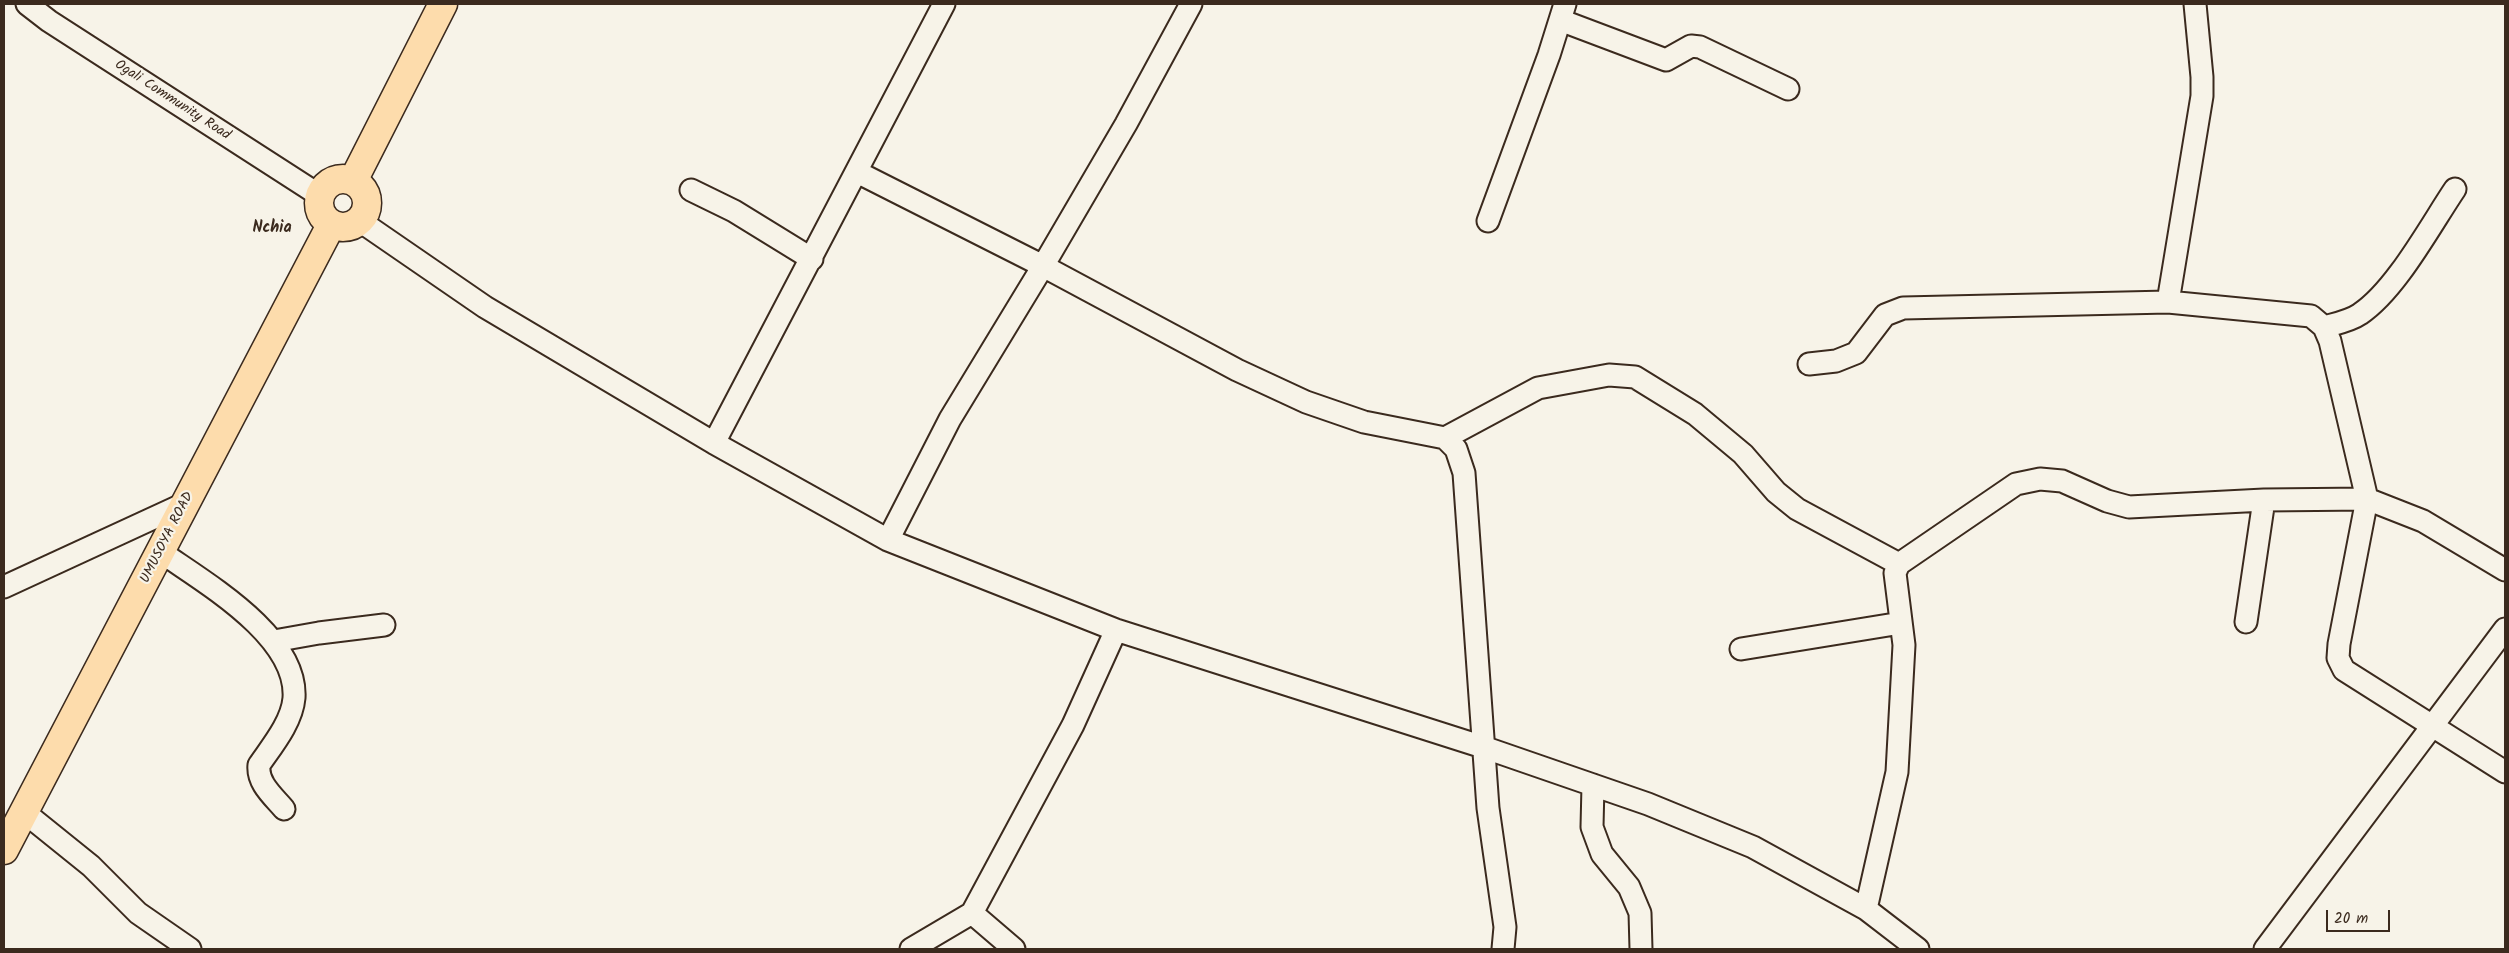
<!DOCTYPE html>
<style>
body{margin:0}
#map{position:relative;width:2509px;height:953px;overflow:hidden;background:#f7f3e8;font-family:Kalam,sans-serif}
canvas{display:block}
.frame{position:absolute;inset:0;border:5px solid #3b2a1e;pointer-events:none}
.scale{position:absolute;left:2326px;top:910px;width:64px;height:22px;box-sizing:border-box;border:2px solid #3b2a1e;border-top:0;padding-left:6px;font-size:15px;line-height:18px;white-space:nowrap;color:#3b2a1e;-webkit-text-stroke:4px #f7f3e8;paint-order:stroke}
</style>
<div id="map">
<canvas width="2509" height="953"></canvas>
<div class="frame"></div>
<div class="scale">20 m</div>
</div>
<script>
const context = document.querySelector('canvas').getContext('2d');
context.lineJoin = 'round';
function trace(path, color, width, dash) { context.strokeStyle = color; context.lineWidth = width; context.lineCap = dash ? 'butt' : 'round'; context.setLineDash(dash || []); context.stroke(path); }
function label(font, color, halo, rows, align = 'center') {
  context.font = font + ' Kalam,sans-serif'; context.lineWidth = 4.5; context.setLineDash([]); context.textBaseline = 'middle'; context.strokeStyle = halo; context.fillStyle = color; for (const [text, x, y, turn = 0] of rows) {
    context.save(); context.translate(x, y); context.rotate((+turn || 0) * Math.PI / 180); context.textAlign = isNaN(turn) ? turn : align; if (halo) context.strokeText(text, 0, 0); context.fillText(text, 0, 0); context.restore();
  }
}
const minor = new Path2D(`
 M27 4 49 21 319 195
 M1560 20 1666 60 1691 46 1700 47 1788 89
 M857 172 1043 266 1237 370 1306 402 1364 422 1445 438 1456 449 1464 473 1488 808 1505 927 1503 949
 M691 190 734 211 812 259
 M360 221 485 307 714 443 888 540 1116 630 1483 747 1648 804 1753 847 1866 909 1918 949
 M1488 221 1549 55 1565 4
 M2168 302 2202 96V77L2195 4
 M2324 327C2335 324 2350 321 2360 314 2396 290 2430 226 2455 189
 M1809 364 1836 361 1856 353 1885 315 1903 308 2168 302 2311 316 2324 327 2330 341 2367 499 2339 644 2338 658 2344 670 2505 772
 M1445 438 1538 388 1609 375 1635 377 1695 414 1743 454 1776 492 1797 509 1899 564
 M714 443 944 4
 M888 540 950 419 1043 266 1126 124 1191 4
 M161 552C205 583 298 636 294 698 292 722 272 746 259 765 257 783 273 796 284 809
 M4 587 186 503
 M2246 622 2264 500
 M274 641 319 633 384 625
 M1741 649 1901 623
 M1593 785 1592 827 1602 854 1629 887 1640 913 1641 949
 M24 812 91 866 138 913 190 949
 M1866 909 1897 772 1904 645 1895 573 1899 564 2016 484 2040 479 2062 481 2107 501 2129 507 2264 500 2367 499 2423 521 2505 570
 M972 913 1014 949
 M911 949 972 913 1073 725 1116 630
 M2265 949 2505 629`);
const major = new Path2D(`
 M319 203a24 24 0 1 1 48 0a24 24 0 1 1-48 0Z
 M353 181 443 4
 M4 850 331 225`);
trace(minor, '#3b2a1e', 25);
trace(major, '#3b2a1e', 31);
trace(minor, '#f7f3e8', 21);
trace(major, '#fddcac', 28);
label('14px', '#3b2a1e', '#f7f3e8', [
 ["Ogali Community Road",172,101,33],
 ["UMUSOYA ROAD",168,538,-63]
]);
label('bold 16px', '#3b2a1e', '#f7f3e8', [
 ["Nchia",272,229]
]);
</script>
